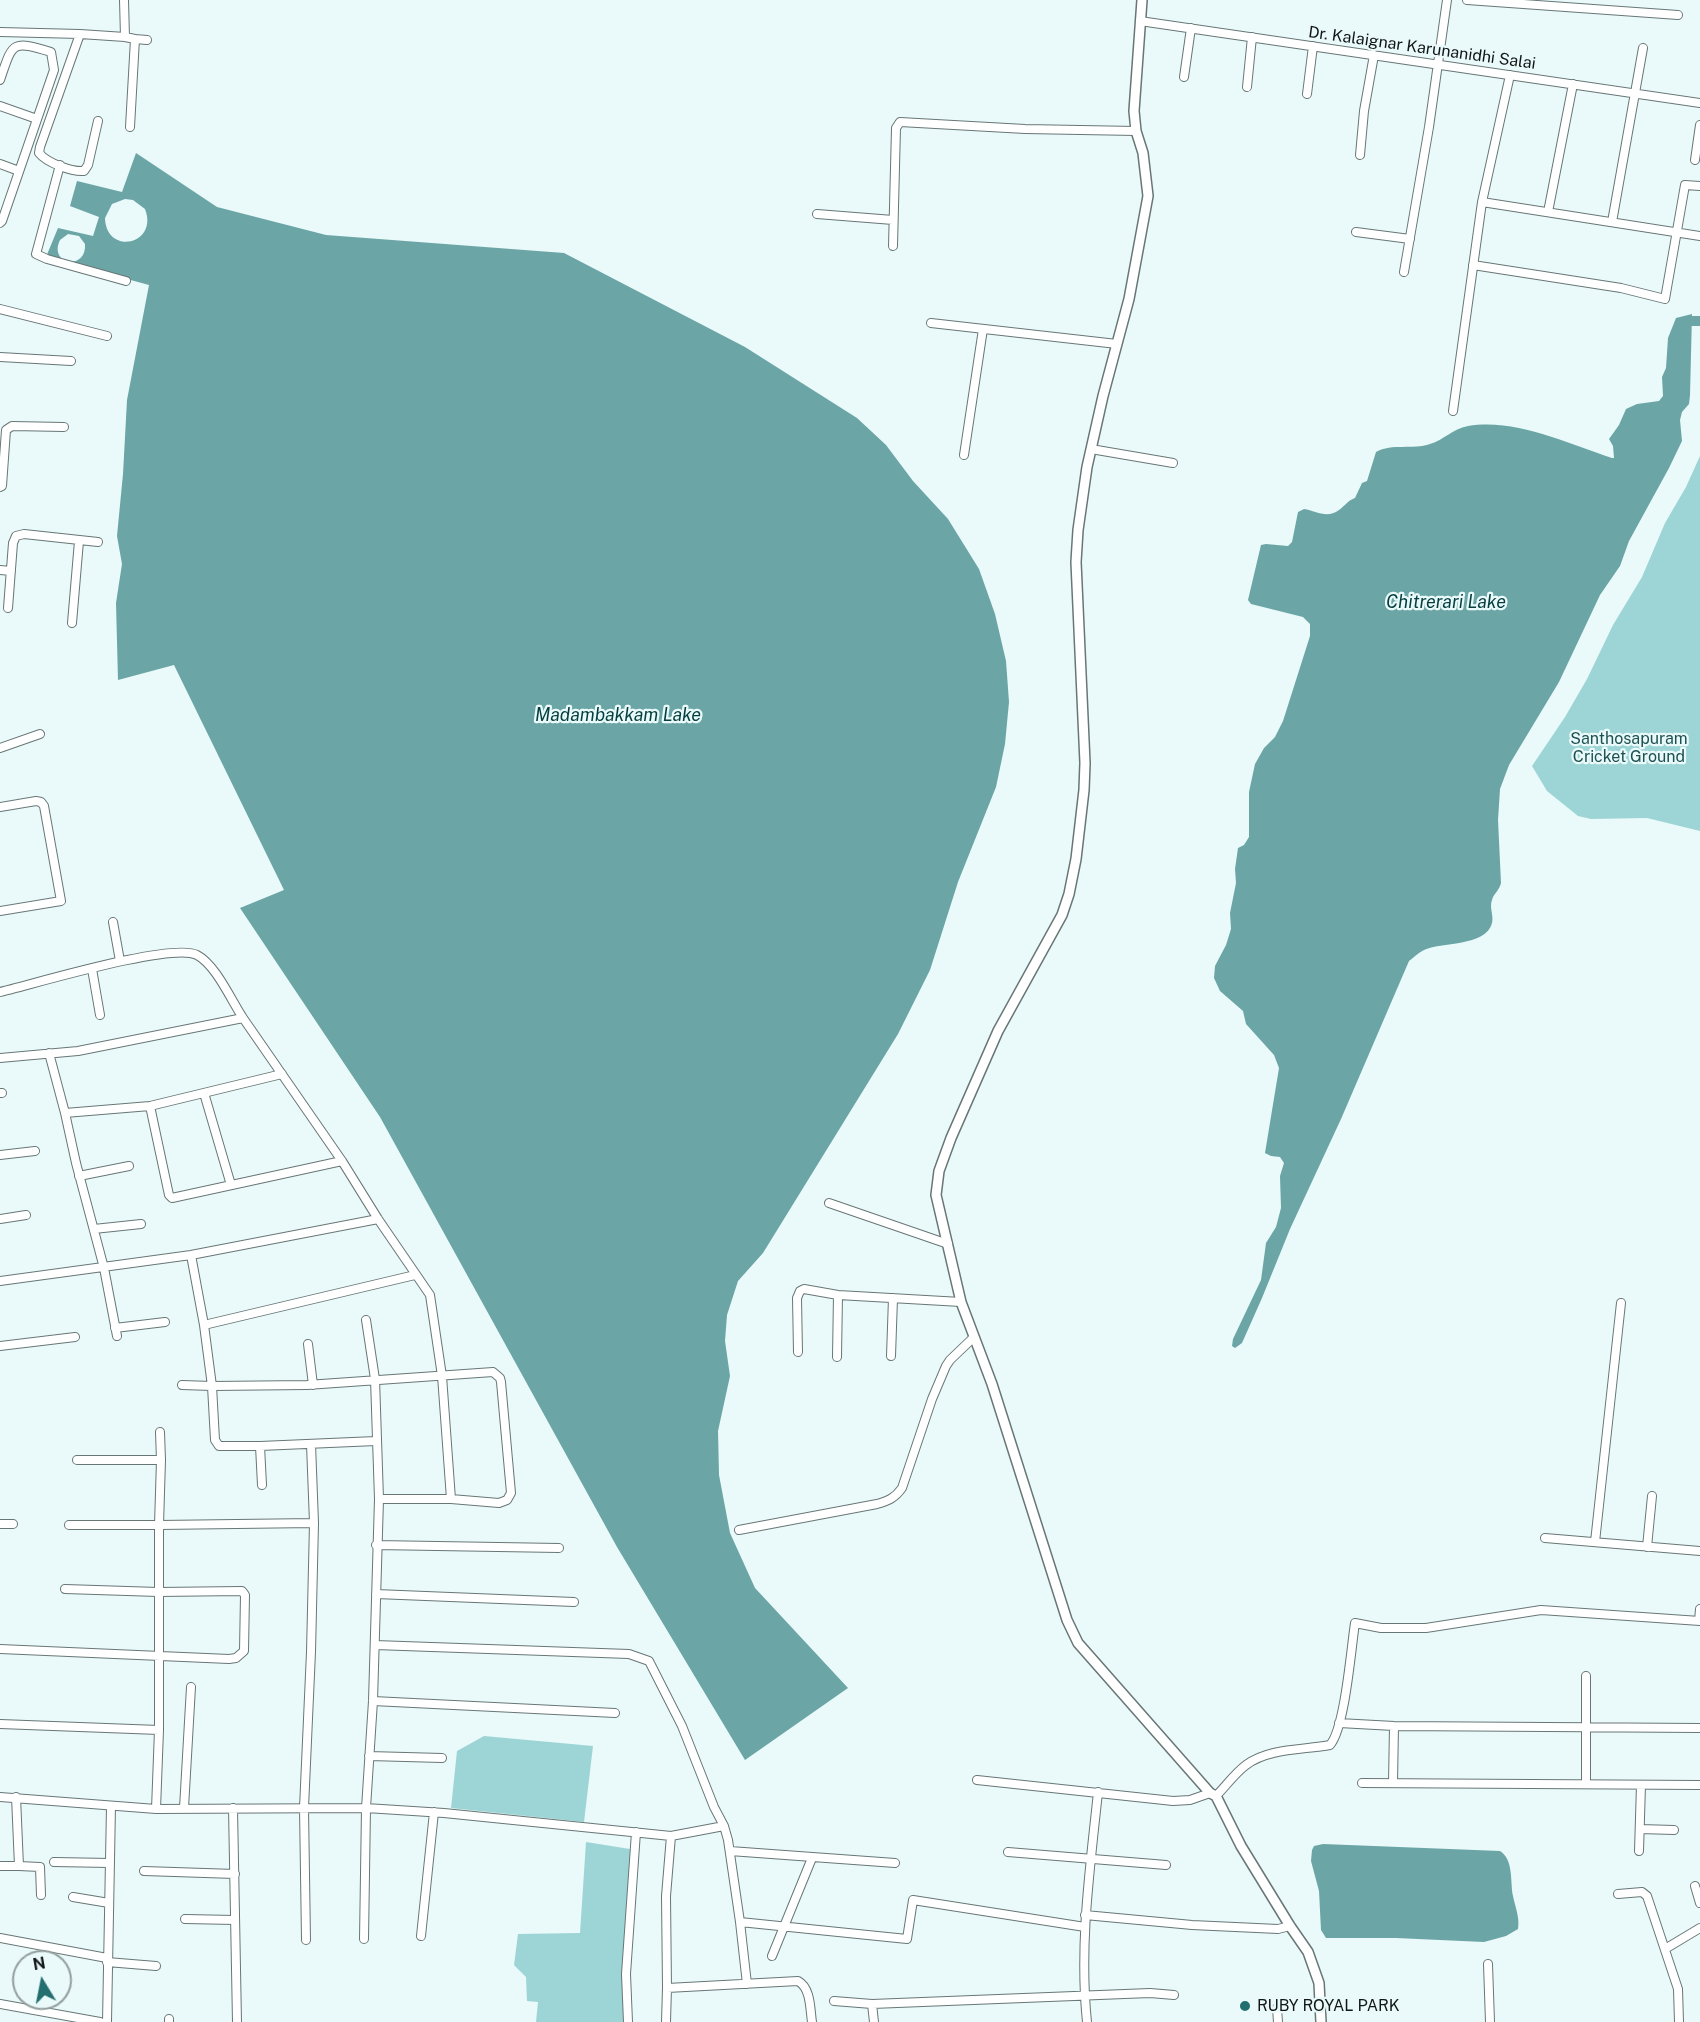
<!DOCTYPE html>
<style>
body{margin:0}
#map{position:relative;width:1700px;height:2022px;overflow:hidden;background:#eaf9f9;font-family:"Public Sans",sans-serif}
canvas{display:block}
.north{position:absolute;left:12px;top:1950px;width:60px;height:60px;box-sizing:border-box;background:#eaf9f9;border:2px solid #939e9e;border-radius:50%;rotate:350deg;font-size:16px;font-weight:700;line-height:24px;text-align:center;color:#111616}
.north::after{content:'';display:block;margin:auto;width:21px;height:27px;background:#236f70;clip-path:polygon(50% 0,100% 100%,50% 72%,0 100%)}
</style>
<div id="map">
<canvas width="1700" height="2022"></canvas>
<div class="north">N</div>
</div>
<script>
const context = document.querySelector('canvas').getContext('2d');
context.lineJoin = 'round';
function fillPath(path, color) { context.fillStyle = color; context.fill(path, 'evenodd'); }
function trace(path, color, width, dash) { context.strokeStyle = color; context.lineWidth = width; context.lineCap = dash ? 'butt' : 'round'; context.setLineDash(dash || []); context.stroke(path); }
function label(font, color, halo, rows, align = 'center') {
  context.font = font + ' "Public Sans",sans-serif'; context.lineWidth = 4.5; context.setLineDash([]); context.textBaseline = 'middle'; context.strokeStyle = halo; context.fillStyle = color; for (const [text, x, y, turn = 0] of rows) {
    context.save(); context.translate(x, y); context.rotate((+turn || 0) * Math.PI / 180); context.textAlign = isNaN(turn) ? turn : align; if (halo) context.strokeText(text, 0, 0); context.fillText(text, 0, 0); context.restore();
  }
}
fillPath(new Path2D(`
 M1700 456V831L1647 818 1591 819 1578 816 1547 791 1532 766 1565 717 1587 679 1613 625 1642 577 1665 523 1686 487Z
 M484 1736 593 1746 584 1822 451 1808 457 1751Z
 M586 1842 630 1849 626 2022H536L538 2002 527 2001 526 1977 514 1965 518 1934 580 1933Z`), '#9dd5d6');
fillPath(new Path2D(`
 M136 153 217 207 326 235 564 253 745 347 857 418 886 445 913 481 948 519 979 569 995 614 1006 661 1009 702 1005 744 996 787 958 882 930 970 898 1034 763 1253 738 1281 727 1315 725 1341 730 1376 718 1431 719 1475 730 1533 755 1588 848 1688 745 1760 617 1547 380 1117 240 908 284 890 174 665 118 680 116 603 122 564 117 536 123 474 127 400 149 285 46 257 58 228 93 236 99 217 70 206 77 181 122 192ZM125 199 133 200 145 209C159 245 106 256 105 218L112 204ZM68 234 79 236 85 244C87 271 48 265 60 240Z
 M1692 314 1690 395 1689 404 1682 412 1680 420 1682 441 1669 468 1629 541 1620 566 1600 595 1559 682 1509 765 1500 789 1498 820 1501 883C1499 891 1494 893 1492 900 1489 907 1494 916 1492 923 1486 947 1440 942 1424 950 1418 953 1413 958 1409 961L1341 1119 1290 1229 1262 1298 1242 1343 1235 1348 1232 1346 1233 1339 1261 1280 1266 1243 1276 1227 1281 1208 1280 1176 1284 1163 1280 1157 1271 1156 1265 1153 1279 1068 1274 1055 1246 1024 1243 1011 1220 991 1214 978 1215 966 1226 945 1231 929 1230 913 1236 883 1235 869 1238 848 1244 845 1249 837V792L1255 764 1264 748 1275 737 1283 721 1310 636V624L1303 617 1251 604 1248 600 1261 545 1266 544 1288 546 1292 542 1298 512 1304 509C1316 511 1327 519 1339 510 1345 506 1347 501 1355 498L1362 483 1367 481 1376 452C1392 443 1413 450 1430 444 1444 440 1452 429 1468 426 1516 418 1566 443 1612 458H1614L1613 446 1609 439 1619 425 1626 409 1637 404 1659 401 1663 396 1662 377 1666 368 1668 338 1676 318Z
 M1323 1844 1500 1851C1514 1860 1510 1882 1513 1896 1515 1907 1520 1917 1518 1929L1506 1936 1484 1942 1396 1938H1326L1321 1930 1319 1891 1311 1861 1312 1850 1314 1846Z`), '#6ba5a6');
trace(new Path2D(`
 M1692 321H1700`), '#6ba5a6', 10);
const minor = new Path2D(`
 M1467 0 1678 15
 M1140 21 1700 103
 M0 32 80 34 40 147 39 153C47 163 72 172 84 171L88 165 98 121
 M80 34 125 37 124 0
 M125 37 135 39 130 127
 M135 39 147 40
 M1184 77 1191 28
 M0 80C13 42 11 40 51 52L54 70 2 221 0 223
 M1247 87 1252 37
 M1307 94 1313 46
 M0 106 37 119
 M1360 155 1364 111 1374 55
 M1695 160 1700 125
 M0 164 19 171
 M60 165 36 254 47 259 126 281
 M1482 202 1510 75
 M1548 212 1573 84
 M817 214 893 220
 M1612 222 1643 48
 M1356 232 1410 239
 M893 246 896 128 900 122 1025 129 1136 131
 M1473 265 1621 288 1665 299 1685 185 1700 186
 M1404 272 1429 127 1447 0
 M0 309 107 336
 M931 323 1117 344
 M0 357 71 361
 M1453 411 1482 202 1700 236
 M1091 449 1173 463
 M964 455 983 329
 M0 487 2 486 6 430 12 426 64 427
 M0 570 11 571
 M8 608 13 543 16 536 24 534 98 542
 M72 623 79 541
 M0 748 40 734
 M0 807 36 801 41 802 44 806 61 901 0 911
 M113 922 120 961
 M92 969 100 1015
 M0 992C34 984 172 942 197 955 216 965 231 1000 243 1018
 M49 1053 65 1113 76 1163 104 1268 117 1336
 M0 1058 78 1051 243 1018 342 1161 378 1219 430 1295 442 1376 451 1499H379
 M0 1093H2
 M204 1093 231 1185
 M150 1106 169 1195 172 1198 342 1161
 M65 1113 150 1106 282 1074
 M0 1155 35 1151
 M79 1176 129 1166
 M829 1203 948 1244
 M0 1219 26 1215
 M94 1229 141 1224
 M191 1255 204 1325
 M415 1275 204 1325 212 1386 307 1385 493 1372 500 1378 501 1382 511 1493 507 1500 499 1503 451 1499
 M0 1281 191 1255 378 1219
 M115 1328 165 1322
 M308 1344 313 1385
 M0 1346 75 1337
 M798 1352 797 1298 800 1291 804 1289 838 1295 961 1302
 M891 1356 893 1298
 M837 1357 838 1295
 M182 1385 212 1386 215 1440 219 1446H260L376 1441
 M160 1432 161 1460
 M311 1444 314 1523
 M260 1446 262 1485
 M77 1460H161L159 1525 314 1523 311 1652 304 1808 306 1940
 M0 1524H13
 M69 1525H159V1730L156 1809
 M739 1530 877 1504C888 1501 895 1498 902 1488L932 1399 946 1366 950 1360 973 1338
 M1545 1538 1700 1551
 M1595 1542 1621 1303
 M376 1545 559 1548
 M1647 1547 1652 1496
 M376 1594 574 1602
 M1699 1621 1700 1609
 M375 1645 629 1654 649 1661 682 1726 714 1807 724 1826 671 1836 666 1896 667 1988 798 1981C811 1988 810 2009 812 2022
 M0 1649 229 1659 236 1658 244 1651 245 1595 242 1591 158 1592 65 1589
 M373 1701 615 1713
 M1339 1723 1394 1726 1700 1728
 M0 1724 159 1730
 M369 1756 442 1758
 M977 1780 1173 1801 1190 1800 1210 1793
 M1362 1783 1700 1785
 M1393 1783 1394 1726
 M1586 1784V1676
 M1216 1796C1226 1786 1235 1773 1246 1765 1268 1748 1303 1750 1330 1745 1345 1728 1351 1649 1355 1623L1381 1628H1426L1541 1610 1700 1621
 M0 1797 156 1809 366 1808 444 1813 671 1836
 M184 1808 191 1687
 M233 1808 237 2022
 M724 1826 728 1840 740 1922 907 1939 913 1900 1085 1927
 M1640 1829 1674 1830
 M730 1851 895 1863
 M1639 1851 1641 1785
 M1008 1852 1166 1865
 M54 1862 110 1863
 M0 1866H19L16 1797
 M19 1866 40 1867 41 1895
 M144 1871 235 1874
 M1695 1886 1700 1903
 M1618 1894 1642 1892 1647 1896 1678 1989 1679 2022
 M73 1897 109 1903
 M1085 1915 1192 1925 1278 1929 1290 1926
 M185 1919 235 1920
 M740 1922 747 1984
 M421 1936 434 1812
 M0 1938 107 1958
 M364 1939 366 1808 373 1701 379 1499 375 1379 366 1320
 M1665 1949 1700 1928
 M772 1956 812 1858
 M107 1962 156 1966
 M1488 1964 1490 2022
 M834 2001 872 2004 1150 1993 1174 1995
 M0 2004 100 2022
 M872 2004 874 2022
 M1277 2008 1278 2022
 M169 2019V2022
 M107 2022 111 1806
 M628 2022 626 1974 636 1832
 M666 2022 667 1988
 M1087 2022C1079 1945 1090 1869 1098 1792`);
const tertiary = new Path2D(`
 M1142 0 1134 111 1136 131 1143 153 1148 196 1129 299 1103 396 1087 467 1078 530 1076 562 1085 763 1084 790 1076 859 1069 894 1062 915 998 1031 951 1138 939 1171 936 1195 961 1302 992 1384 1067 1620 1078 1643 1210 1793 1216 1796 1241 1846 1290 1926 1308 1952 1319 1983 1321 2022`);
trace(minor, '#687676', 10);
trace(tertiary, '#687676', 12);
trace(minor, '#fff', 8);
trace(tertiary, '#fff', 9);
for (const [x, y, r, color] of [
 [1245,2006,6,"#236f70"]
]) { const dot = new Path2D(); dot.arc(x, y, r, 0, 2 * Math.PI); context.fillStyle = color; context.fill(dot); trace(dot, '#eaf9f9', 2); }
label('16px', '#111616', '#eaf9f9', [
 ["Dr. Kalaignar Karunanidhi Salai",1422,48,8]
]);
label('16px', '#1d5152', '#eaf9f9', [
 ["Santhosapuram",1629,739],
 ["Cricket Ground",1629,757]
]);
label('16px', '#111616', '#eaf9f9', [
 ["RUBY ROYAL PARK",1257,2006]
], 'left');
label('italic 18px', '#043e3f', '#eaf9f9', [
 ["Chitrerari Lake",1446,602],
 ["Madambakkam Lake",618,715]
]);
</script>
